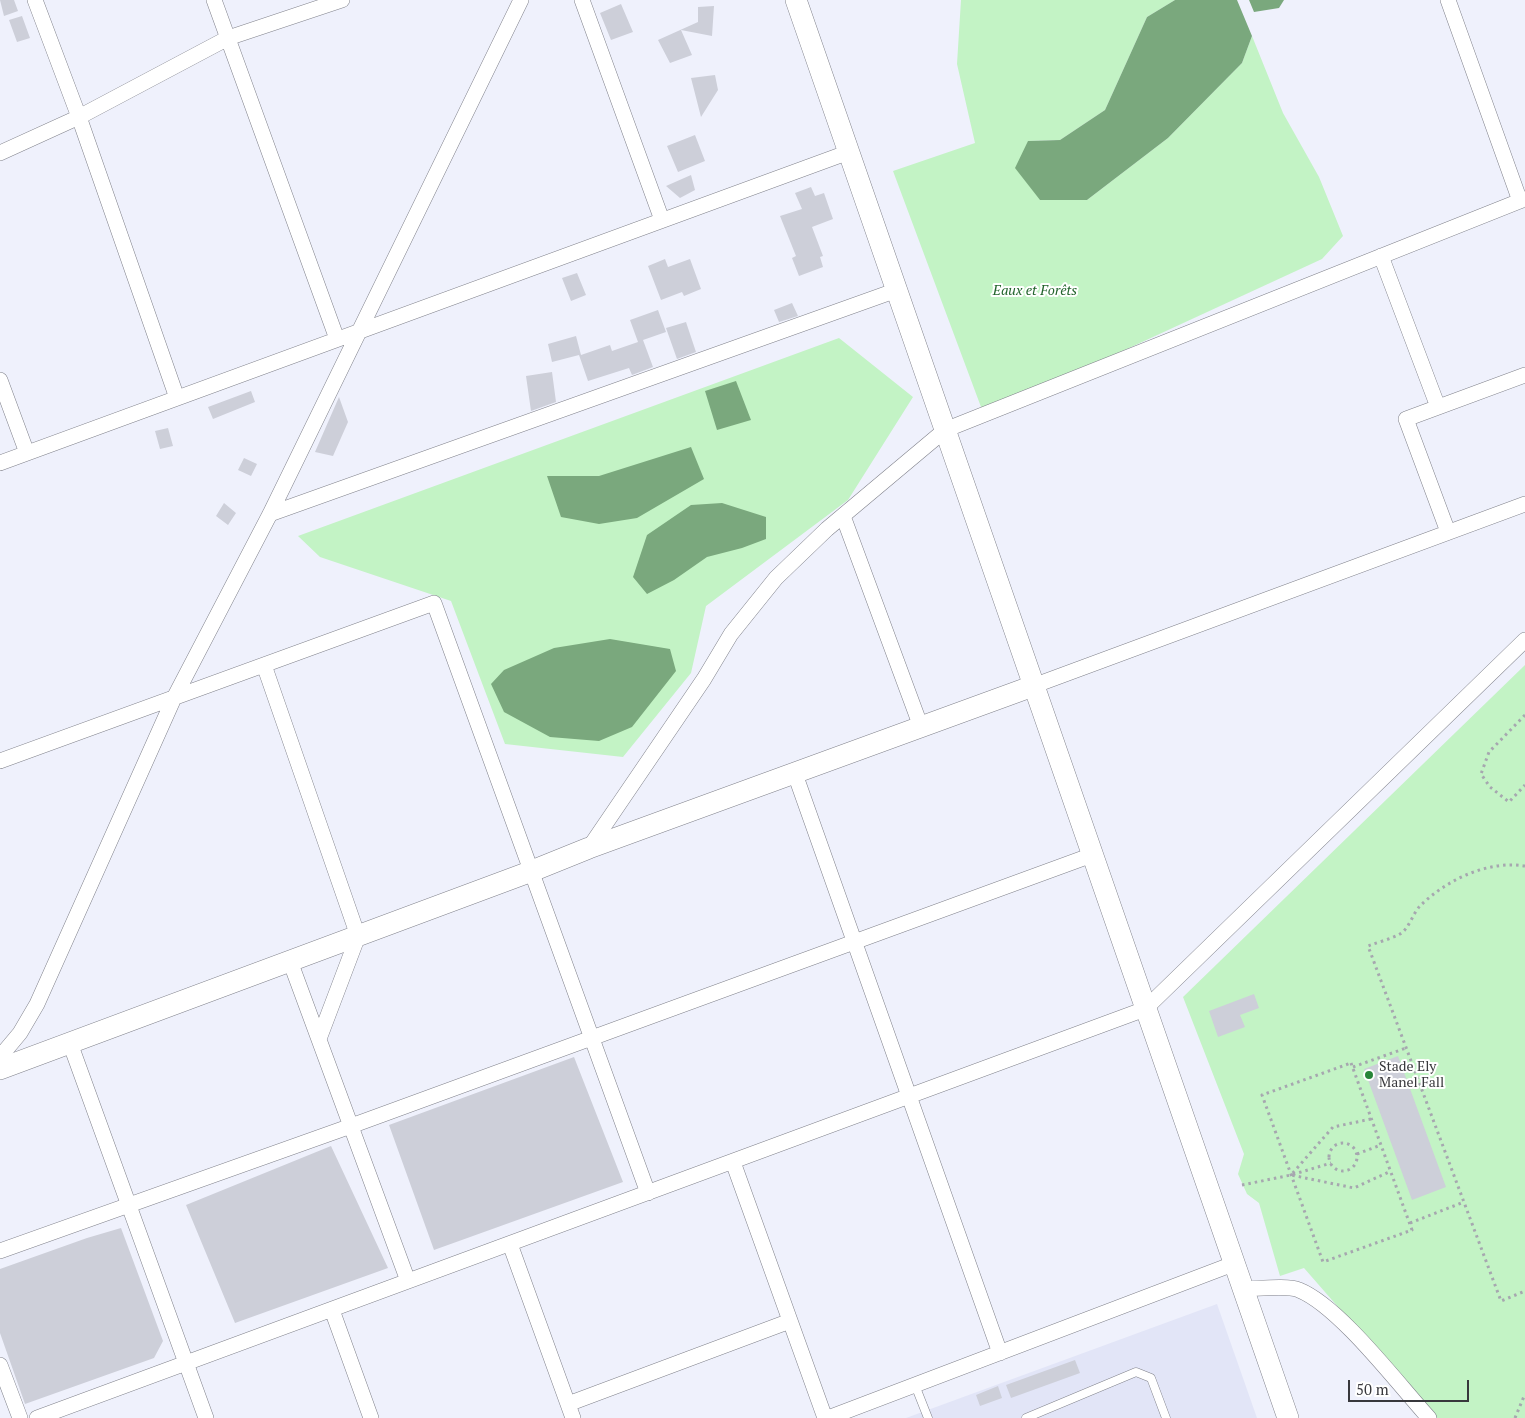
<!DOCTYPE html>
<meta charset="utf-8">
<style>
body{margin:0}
#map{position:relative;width:1525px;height:1418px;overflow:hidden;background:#eff1fc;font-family:"PT Serif",serif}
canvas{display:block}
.scale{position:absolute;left:1348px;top:1380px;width:121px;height:22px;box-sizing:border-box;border:2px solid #38383c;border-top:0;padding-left:6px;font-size:15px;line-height:18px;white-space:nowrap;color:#38383c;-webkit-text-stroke:4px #fff;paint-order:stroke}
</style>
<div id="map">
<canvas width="1525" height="1418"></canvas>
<div class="scale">50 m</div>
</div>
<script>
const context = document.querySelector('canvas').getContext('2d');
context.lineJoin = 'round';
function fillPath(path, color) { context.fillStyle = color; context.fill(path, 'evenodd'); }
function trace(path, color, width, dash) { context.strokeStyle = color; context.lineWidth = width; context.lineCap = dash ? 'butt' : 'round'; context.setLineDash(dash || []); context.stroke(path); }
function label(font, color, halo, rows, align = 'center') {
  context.font = font + ' "PT Serif",serif'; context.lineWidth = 4; context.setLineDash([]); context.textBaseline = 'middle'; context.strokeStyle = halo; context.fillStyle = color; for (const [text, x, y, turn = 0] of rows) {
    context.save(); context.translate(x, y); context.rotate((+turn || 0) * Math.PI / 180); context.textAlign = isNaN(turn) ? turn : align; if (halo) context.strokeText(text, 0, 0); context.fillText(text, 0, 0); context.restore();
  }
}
fillPath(new Path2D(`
 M1217 1304 1257 1418H906Z`), '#e2e5f7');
fillPath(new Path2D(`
 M961 0H1175L1147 17 1105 110 1060 140 1028 141 1087 200 1168 138 1242 63 1252 36 1283 113 1319 177 1343 236 1322 259 984 415 893 171 975 143 957 64Z
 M839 338 913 397 848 500 706 606 691 673 623 757 505 744 451 601 320 557 298 536Z
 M1525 665V1418H1435L1304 1268 1280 1276 1259 1203 1247 1194 1238 1174 1244 1154 1183 997Z`), '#c3f3c5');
fillPath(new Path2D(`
 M1175 0H1237L1252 36 1242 63 1168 138 1087 200H1040L1015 168 1028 141 1060 140 1105 110 1147 17Z
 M1249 0H1284L1279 8 1254 12Z
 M736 381 751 420 717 430 705 391Z
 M691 447 704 479 637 518 599 524 561 517 547 476H599Z
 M722 503 766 517V539L742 548 707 557 674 580 647 594 633 577 647 535 691 505Z
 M610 639 670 649 676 671 632 727 599 741 550 737 504 712 491 684 504 670 554 648Z`), '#7aa87d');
fillPath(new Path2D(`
 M0 0H14L18 11 4 16Z
 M621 4 633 32 611 40 600 13Z
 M714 6 712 36 681 30 692 55 670 63 658 40 698 22V7Z
 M22 16 30 38 17 42 9 20Z
 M715 75 718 90 701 117 691 78Z
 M695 135 705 161 678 172 667 146Z
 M691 175 695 190 680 198 666 186Z
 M811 187 815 196 824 193 833 219 812 227 823 256 820 257 823 267 799 276 792 258 796 256 780 216 802 209 795 193Z
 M665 259 668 267 690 259 701 289 684 296 682 292 661 300 648 266Z
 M577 273 586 295 571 301 562 278Z
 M792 303 798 316 779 322 774 310Z
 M658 310 666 332 643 340 653 367 632 375 629 368 588 381 579 355 552 362 548 344 576 336 581 355 610 345 612 351 638 342 630 320Z
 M686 322 696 352 677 359 666 328Z
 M552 372 556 402 531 411 526 376Z
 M251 391 255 402 213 419 208 407Z
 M339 397 348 422 333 456 315 452Z
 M168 428 173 446 160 449 155 431Z
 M244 458 257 464 251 476 238 470Z
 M224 503 236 513 228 525 216 516Z
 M1254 994 1259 1008 1240 1015 1245 1027 1218 1037 1209 1011Z
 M1398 1056 1446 1187 1412 1200 1364 1069Z
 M574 1057 623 1182 434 1250 389 1125Z
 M331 1146 388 1268 235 1323 186 1205Z
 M121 1228 163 1341 154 1358 25 1404 0 1333V1269L87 1238Z
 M1075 1360 1080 1373 1011 1398 1006 1385Z
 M998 1386 1002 1398 980 1406 976 1395Z`), '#cdcfd9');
const lane = new Path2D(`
 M915 1385 928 1418
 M1026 1418 1136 1372 1151 1378 1166 1418`);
const street = new Path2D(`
 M35 0 79 117 177 398
 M214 0 337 339
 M582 0 662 220
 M1448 0 1520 201
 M0 153 79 117 228 38 342 0
 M1381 256 1438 407
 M0 380 27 453
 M0 463 849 152
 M270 514 897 290
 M843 516 921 727
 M1448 532 1406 419 1525 375
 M264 665 358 936 319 1039
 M1033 686 1525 504
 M0 761 434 603 648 1193
 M795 774 1000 1353
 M589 848 704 679 731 634 776 578 827 529 945 430 1525 199
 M290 961 408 1281
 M70 1043 206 1418
 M0 1057 20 1033 37 1004 174 698 270 514 521 0
 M733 1162 825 1418
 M510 1244 573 1418
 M0 1251 351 1126 1092 855
 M1242 1289C1256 1289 1288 1285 1299 1290 1339 1306 1398 1384 1429 1418
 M332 1310 371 1418
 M0 1365 20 1418
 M568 1404 790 1321
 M37 1418 1145 1009 1525 640
 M828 1418 1233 1264`);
const secondary = new Path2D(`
 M796 0 1288 1418
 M0 1069 532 871 589 848 1033 686`);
trace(lane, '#80828b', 9);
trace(street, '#80828b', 16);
trace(secondary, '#80828b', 22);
trace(new Path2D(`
 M1525 715 1489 752 1481 774 1490 787 1509 802 1525 785
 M1525 866C1488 860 1446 880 1420 906 1413 913 1409 929 1400 934 1391 939 1378 942 1368 946L1501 1301 1525 1291
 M1351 1063 1412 1230 1323 1262 1262 1095Z
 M1353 1067 1406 1048
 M1371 1119 1333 1127 1291 1175 1354 1188 1391 1171
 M1329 1157a14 14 0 1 1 28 0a14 14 0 1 1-28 0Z
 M1357 1154 1381 1145
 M1242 1185 1291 1175 1331 1163
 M1410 1223 1464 1202
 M1515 1418 1525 1394`), '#a6a7af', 3, [2.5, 4]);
trace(lane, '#fff', 8);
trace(street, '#fff', 15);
trace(secondary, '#fff', 21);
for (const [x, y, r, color] of [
 [1369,1075,5,"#278538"]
]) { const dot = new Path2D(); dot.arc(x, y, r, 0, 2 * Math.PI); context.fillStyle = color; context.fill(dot); trace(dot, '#fff', 2); }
label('italic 14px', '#22642c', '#fff', [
 ["Eaux et Forêts",1035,291]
]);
label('14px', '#38383c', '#fff', [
 ["Stade Ely",1379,1067],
 ["Manel Fall",1379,1083]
], 'left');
</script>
